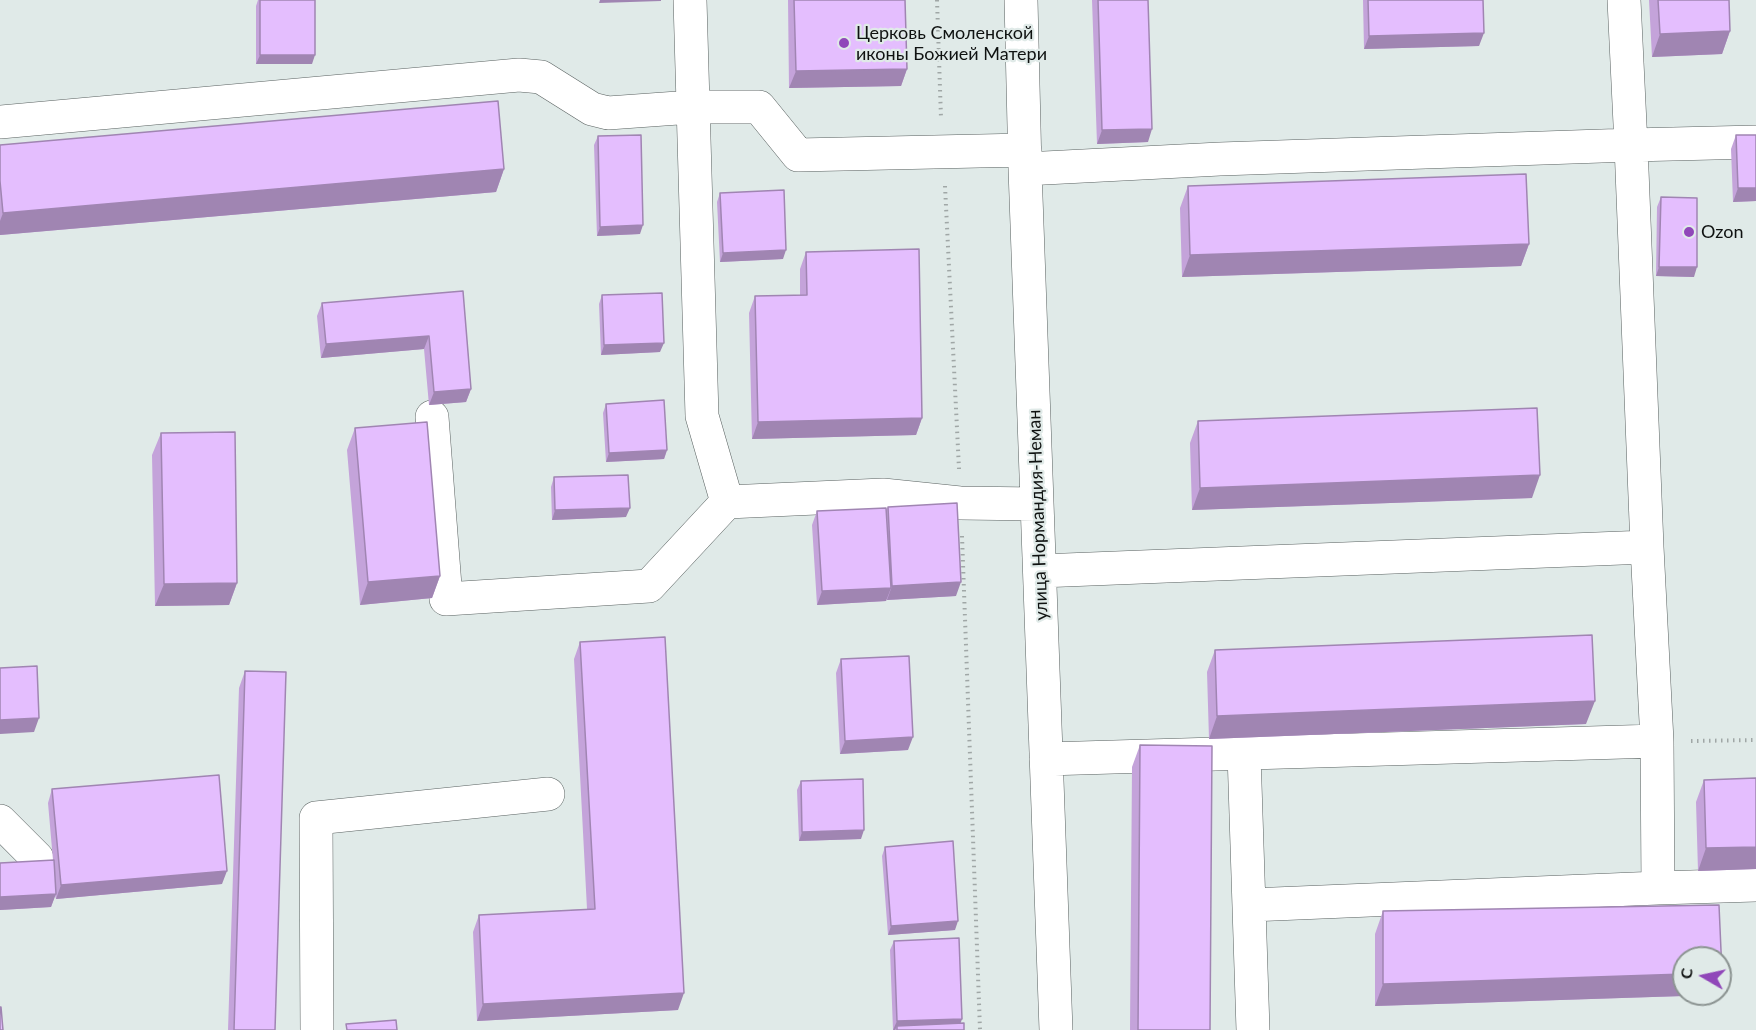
<!DOCTYPE html>
<meta charset="utf-8">
<style>
body{margin:0}
#map{position:relative;width:1756px;height:1030px;overflow:hidden;background:#e0eae8;font-family:Lato,sans-serif}
canvas{display:block}
.north{position:absolute;left:1672px;top:946px;width:60px;height:60px;box-sizing:border-box;background:#e0eae8;border:2px solid #8c9492;border-radius:50%;rotate:279deg;font-size:16px;font-weight:700;line-height:24px;text-align:center;color:#0f1211}
.north::after{content:'';display:block;margin:auto;width:21px;height:27px;background:#9047b9;clip-path:polygon(50% 0,100% 100%,50% 72%,0 100%)}
</style>
<div id="map">
<canvas width="1756" height="1030"></canvas>
<div class="north">С</div>
</div>
<script>
const context = document.querySelector('canvas').getContext('2d');
context.lineJoin = 'round';
function trace(path, color, width, dash) { context.strokeStyle = color; context.lineWidth = width; context.lineCap = dash ? 'butt' : 'round'; context.setLineDash(dash || []); context.stroke(path); }
function fillPath(path, color) { context.fillStyle = color; context.fill(path, 'evenodd'); }
function label(font, color, halo, rows, align = 'center') {
  context.font = font + ' Lato,sans-serif'; context.lineWidth = 4.5; context.setLineDash([]); context.textBaseline = 'middle'; context.strokeStyle = halo; context.fillStyle = color; for (const [text, x, y, turn = 0] of rows) {
    context.save(); context.translate(x, y); context.rotate((+turn || 0) * Math.PI / 180); context.textAlign = isNaN(turn) ? turn : align; if (halo) context.strokeText(text, 0, 0); context.fillText(text, 0, 0); context.restore();
  }
}
const minor = new Path2D(`
 M690 0 702 416 727 502
 M1021 0 1025 169 1056 1030
 M1624 0 1631 145 1756 142
 M0 122 519 75 541 77 592 109 608 113 692 107H759L798 155 1025 150
 M1025 169 1220 159 1631 145 1647 547 1657 741 1658 888 1756 885
 M432 417 446 599 649 586 727 502 883 495 960 503 1037 504
 M1040 571 1647 547
 M1244 753 1253 1030
 M1046 759 1657 741
 M0 821 37 858
 M1250 905 1658 888
 M317 1030 316 818 548 794`);
trace(minor, '#596160', 34);
trace(new Path2D(`
 M937 0 941 118
 M945 186 959 469
 M962 536 980 1030
 M1691 741 1756 740`), '#a0a7a6', 4, [1.5, 4.5]);
trace(minor, '#fff', 33);
fillPath(new Path2D(`
 M258 0H315L312 64H256V6Z
 M788 0H905L907 69 901 86 789 88Z
 M1092 0H1148V142L1097 144Z
 M1363 0H1483L1479 46 1364 49Z
 M1649 0H1729L1730 31 1722 54 1652 57Z
 M1736 135 1756 201 1733 202 1731 149Z
 M598 136 640 234 597 236 594 145Z
 M0 145 504 169 496 192 0 235Z
 M1188 186 1529 244 1521 266 1182 277 1180 208Z
 M720 193 783 259 720 262 717 202Z
 M1661 197 1694 277 1656 276 1657 207Z
 M806 252 922 418 916 435 752 439 749 313 755 296 800 295V269Z
 M463 291 471 389 466 402 429 405 424 349 321 358 317 316 322 303Z
 M602 295 660 352 601 355 599 304Z
 M606 404 667 450 664 459 606 462 603 413Z
 M1198 421 1532 498 1192 510 1190 443Z
 M355 428 440 576 432 598 360 605 347 450Z
 M161 433 237 583 229 605 155 606 152 455Z
 M554 477 626 517 552 520 551 487Z
 M888 507 956 596 887 600V598L886 601 817 605 812 525 817 511 886 510Z
 M580 642 678 1010 477 1021 473 932 479 915 587 909 574 659Z
 M1215 650 1586 724 1209 739 1207 672Z
 M841 659 908 750 840 754 836 673Z
 M245 671 275 1030H228L239 688Z
 M1140 745 1210 1030H1130L1132 767Z
 M1756 778V869L1698 871 1696 802 1704 780Z
 M801 781 861 839 799 841 797 790Z
 M52 789 222 884 56 899 55 895 51 907 0 910V863L53 860 48 803Z
 M885 847 955 930 888 935 882 856Z
 M1719 905 1722 973 1720 978V958H1684V994H1714V995L1375 1006V934L1383 911Z
 M894 941 960 1023 964 1030H893L890 950Z`), '#c4a3da');
fillPath(new Path2D(`
 M600 0H661V1L599 3Z
 M1730 31 1722 54 1652 57 1660 34Z
 M1484 33 1479 46 1364 49 1369 36Z
 M260 55H315L312 64H256Z
 M907 69 901 86 789 88 796 71Z
 M1152 129 1148 142 1097 144 1102 130Z
 M504 169 496 192 0 235V221L3 213Z
 M1738 188H1756V201L1733 202Z
 M643 225 640 234 597 236 600 227Z
 M1529 244 1521 266 1182 277 1190 255Z
 M786 250 783 259 720 262 723 253Z
 M1659 267H1697L1694 277 1656 276Z
 M429 336 424 349 321 358 326 344Z
 M664 343 660 352 601 355 604 345Z
 M471 389 466 402 429 405 434 392Z
 M922 418 916 435 752 439 758 422Z
 M667 450 664 459 606 462 609 453Z
 M1540 475 1532 498 1192 510 1200 488Z
 M630 508 626 517 552 520 555 510Z
 M440 576 432 598 360 605 368 582Z
 M961 582 956 596 887 600 892 586Z
 M237 583 229 605 155 606 164 584Z
 M891 588 886 601 817 605 822 591Z
 M1595 701 1586 724 1209 739 1217 716Z
 M39 718 34 732 0 734V720Z
 M913 737 908 750 840 754 845 741Z
 M864 830 861 839 799 841 802 832Z
 M1756 847V869L1698 871 1706 848Z
 M227 871 222 884 56 899 61 885Z
 M56 894 51 907 0 910V897Z
 M958 921 955 930 888 935 891 926Z
 M1684 974V994H1714V995L1375 1006 1383 984Z
 M684 993 678 1010 477 1021 483 1004Z
 M962 1019 959 1028 897 1026 895 1030H893L897 1021Z`), '#a085b2');
const building = new Path2D(`
 M260 0H315V55H260Z
 M794 0H905L907 69 796 71Z
 M1098 0H1148L1152 129 1102 130Z
 M1368 0H1483L1484 33 1369 36Z
 M1658 0H1729L1730 31 1660 34Z
 M498 101 504 169 3 213 0 181V145Z
 M641 135 643 225 600 227 598 136Z
 M1736 135H1756V188H1738Z
 M1526 174 1529 244 1190 255 1188 186Z
 M784 190 786 250 723 253 720 193Z
 M1661 197 1697 198V267H1659Z
 M919 249 922 418 758 422 755 296 807 295 806 252Z
 M463 291 471 389 434 392 429 336 326 344 322 303Z
 M662 293 664 343 604 345 602 295Z
 M664 400 667 450 609 453 606 404Z
 M1537 408 1540 475 1200 488 1198 421Z
 M427 422 440 576 368 582 355 428Z
 M235 432 237 583 164 584 161 433Z
 M628 475 630 508 555 510 554 477Z
 M957 503 961 582 892 586 888 507Z
 M886 508 891 588 822 591 817 511Z
 M1592 635 1595 701 1217 716 1215 650Z
 M665 637 684 993 483 1004 479 915 595 909 580 642Z
 M909 656 913 737 845 741 841 659Z
 M37 666 39 718 0 720V668Z
 M245 671 286 672 275 1030H234Z
 M1140 745 1212 746 1210 1030H1138Z
 M219 775 227 871 61 885 52 789Z
 M1756 778V847L1706 848 1704 780Z
 M863 779 864 830 802 832 801 781Z
 M953 841 958 921 891 926 885 847Z
 M54 860 56 894 0 897V863Z
 M1719 905 1722 973H1720V958H1684V974L1383 984V911Z
 M959 938 962 1019 897 1021 894 941Z
 M0 1007H1L3 1030H0Z
 M396 1020 397 1030H347L346 1024Z
 M964 1023V1030H897V1026Z`);
fillPath(building, '#e4befe');
trace(building, '#a085b2', 1.5);
for (const [x, y, r, color] of [
 [844,43,6,"#9047b9"],
 [1689,232,6,"#9047b9"]
]) { const dot = new Path2D(); dot.arc(x, y, r, 0, 2 * Math.PI); context.fillStyle = color; context.fill(dot); trace(dot, '#e0eae8', 2); }
label('18px', '#0f1211', '#e0eae8', [
 ["Церковь Смоленской",856,33],
 ["иконы Божией Матери",856,54],
 ["Ozon",1701,232]
], 'left');
label('18px', '#0f1211', '#e0eae8', [
 ["улица Нормандия-Неман",1038,515,-92]
]);
</script>
